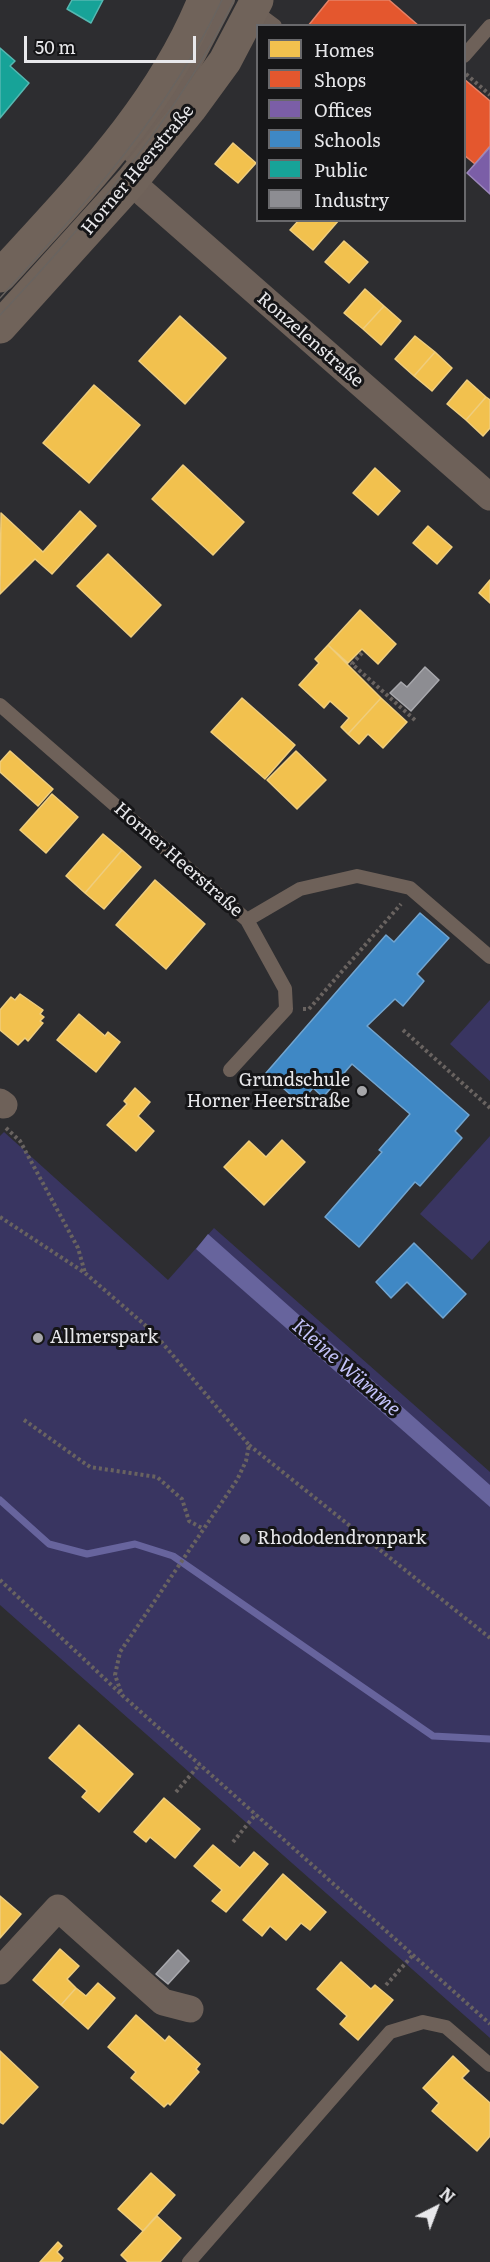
<!DOCTYPE html>
<meta charset="utf-8">
<style>
body{margin:0}
#map{position:relative;width:490px;height:2262px;overflow:hidden;background:#2d2d30;font-family:Literata,serif}
canvas{display:block}
.legend{position:absolute;left:256px;top:24px;width:210px;height:198px;box-sizing:border-box;background:#151517;border:2px solid #69696c;margin:0;padding:8px 10px;list-style:none;font-size:18px;color:#e8e8eb}
.legend li{display:flex;align-items:center;gap:12px;height:30px}
.legend b{width:30px;border:2px solid #69696c}
.north{position:absolute;left:406px;top:2178px;width:60px;height:60px;-webkit-text-stroke:4px #151517;paint-order:stroke;rotate:42deg;font-size:16px;font-weight:700;line-height:24px;text-align:center;color:#e8e8eb}
.north::after{content:'';display:block;margin:auto;width:21px;height:27px;background:#e8e8eb;clip-path:polygon(50% 0,100% 100%,50% 72%,0 100%)}
.scale{position:absolute;left:24px;top:36px;width:172px;height:27px;box-sizing:border-box;border:3px solid #e8e8eb;border-top:0;padding-left:8px;font-size:18px;line-height:21px;white-space:nowrap;color:#e8e8eb;-webkit-text-stroke:4px #151517;paint-order:stroke}
</style>
<div id="map">
<canvas width="490" height="2262"></canvas>
<ul class="legend">
<li><b style="height:16px;background:#f2c14e"></b>Homes</li>
<li><b style="height:16px;background:#e4572e"></b>Shops</li>
<li><b style="height:16px;background:#7b5ea7"></b>Offices</li>
<li><b style="height:16px;background:#3f88c5"></b>Schools</li>
<li><b style="height:16px;background:#17a398"></b>Public</li>
<li><b style="height:16px;background:#8d8d92"></b>Industry</li>
</ul>
<div class="north">N</div>
<div class="scale">50 m</div>
</div>
<script>
const context = document.querySelector('canvas').getContext('2d');
context.lineJoin = 'round';
function fillPath(path, color) { context.fillStyle = color; context.fill(path, 'evenodd'); }
function trace(path, color, width, dash) { context.strokeStyle = color; context.lineWidth = width; context.lineCap = dash ? 'butt' : 'round'; context.setLineDash(dash || []); context.stroke(path); }
function label(font, color, halo, rows, align = 'center') {
  context.font = font + ' Literata,serif'; context.lineWidth = 6; context.setLineDash([]); context.textBaseline = 'middle'; context.strokeStyle = halo; context.fillStyle = color; for (const [text, x, y, turn = 0] of rows) {
    context.save(); context.translate(x, y); context.rotate((+turn || 0) * Math.PI / 180); context.textAlign = isNaN(turn) ? turn : align; if (halo) context.strokeText(text, 0, 0); context.fillText(text, 0, 0); context.restore();
  }
}
fillPath(new Path2D(`
 M490 1000V1081L450 1044Z
 M4 1132 168 1280 214 1228 490 1472V2038L0 1605V1136Z
 M490 1136V1240L472 1260 420 1214Z`), '#393561');
fillPath(new Path2D(`
 M208 1234 490 1485V1507L196 1249Z`), '#67649d');
const homes = new Path2D(`
 M233 143 256 163 238 183 215 164Z
 M299 220H339L313 250 290 230Z
 M344 241 368 262 349 283 325 262Z
 M365 289 384 306 363 329 344 313Z
 M384 306 401 321 381 345 363 329Z
 M180 316 226 358 185 404 139 361Z
 M415 336 435 352 414 376 395 359Z
 M435 352 452 368 432 391 414 376Z
 M467 380 486 397 466 420 447 404Z
 M94 385 140 425 89 483 43 443Z
 M486 397 490 400V428L483 436 466 420Z
 M183 465 244 522 213 555 152 499Z
 M375 468 400 491 378 515 353 493Z
 M80 511 96 526 52 574 35 559 0 594 1 513 43 552Z
 M428 526 452 547 437 564 413 543Z
 M108 554 161 605 131 637 77 586Z
 M490 580V603L479 593Z
 M360 610 396 644 378 664 362 649 348 663 328 645Z
 M328 645 381 698 348 734 341 727 349 718 330 701 324 708 299 685 319 663 315 659Z
 M242 698 295 745 265 779 211 732Z
 M381 698 407 722 383 748 368 734 359 744 348 734Z
 M10 751 53 789 38 806 0 772V762Z
 M296 751 326 780 297 809 267 780Z
 M52 794 78 817 46 853 20 830Z
 M103 834 122 850 85 893 66 876Z
 M122 850 141 867 104 909 85 893Z
 M155 880 205 924 166 969 116 925Z
 M20 994 43 1010 40 1014 44 1017 40 1021 43 1023 28 1041 25 1038 18 1045 0 1030V1010L11 997 15 1000Z
 M79 1014 105 1036 108 1032 120 1042 96 1072 57 1040Z
 M135 1088 150 1102 138 1116 154 1131 136 1151 107 1125 127 1104 124 1101Z
 M282 1140 305 1162 264 1205 224 1167 249 1141 266 1157Z
 M79 1725 133 1774 99 1812 82 1797 87 1791 49 1758Z
 M164 1798 200 1829 175 1858 150 1837 146 1842 134 1832Z
 M213 1845 240 1868 254 1852 268 1864 226 1912 212 1901 222 1890 194 1866Z
 M283 1874 326 1912 310 1930 301 1923 286 1940 270 1926 262 1936 243 1920Z
 M0 1896 21 1914 0 1938Z
 M60 1949 79 1966 67 1979 76 1988 61 2005 33 1980Z
 M341 1962 371 1989 375 1985 393 2000 358 2040 340 2024 347 2016 317 1989Z
 M98 1983 115 1998 88 2029 61 2005 76 1988 86 1996Z
 M136 2015 165 2041 169 2036 200 2064 196 2069 199 2072 170 2105 168 2103 164 2107 131 2078 136 2072 108 2047Z
 M0 2051 38 2087 3 2124 0 2122Z
 M453 2056 469 2071 462 2078 490 2103V2136L477 2151 432 2111 439 2103 423 2088Z
 M151 2173 175 2195 143 2231 118 2209Z
 M157 2216 181 2238 160 2262H128L121 2255Z
 M58 2242 62 2246 57 2252 63 2258 60 2262H40Z`);
fillPath(homes, '#f2c14e');
trace(homes, '#efcd7d', 1.5);
const shops = new Path2D(`
 M329 0H389L419 26H308Z
 M464 79 490 101V146L475 164 464 155Z`);
fillPath(shops, '#e4572e');
trace(shops, '#e58267', 1.5);
const offices = new Path2D(`
 M490 147V194L467 173Z`);
fillPath(offices, '#7b5ea7');
trace(offices, '#9c87bb', 1.5);
const schools = new Path2D(`
 M420 913 449 938 417 974 424 981 403 1006 395 999 367 1026 469 1115 455 1131 462 1138 420 1186 415 1182 359 1247 325 1217 382 1152 379 1150 410 1114 352 1064 323 1097 313 1088 300 1103 266 1073 386 935 394 942Z
 M414 1243 466 1294 443 1318 407 1282 391 1298 376 1282Z`);
fillPath(schools, '#3f88c5');
trace(schools, '#72a5d0', 1.5);
const public = new Path2D(`
 M72 0H103L91 23 67 9Z
 M0 48 15 61 10 66 29 83 0 118Z`);
fillPath(public, '#17a398');
trace(public, '#56b8b1', 1.5);
const industry = new Path2D(`
 M425 667 439 680 411 711 390 693 401 682 407 687Z
 M178 1950 189 1961 168 1984 156 1974Z`);
fillPath(industry, '#8d8d92');
trace(industry, '#a8a8ad', 1.5);
trace(new Path2D(`
 M0 1500 49 1544 87 1554 135 1544 173 1556 433 1736 490 1739`), '#67649d', 7);
trace(new Path2D(`
 M466 74 490 95
 M362 653 352 664 415 720
 M303 1009H309L401 904
 M403 1030 490 1108
 M6 1128 20 1141 78 1248 85 1273
 M0 1217 85 1273 153 1332 249 1445 246 1461 237 1480 120 1652 115 1675 122 1695 490 2024
 M24 1420 90 1467 157 1477 182 1499 189 1521 202 1528
 M249 1445 490 1638
 M0 1580 122 1695
 M176 1792 200 1764
 M233 1842 256 1814
 M386 1985 413 1955`), '#696360', 4, [3, 3]);
trace(new Path2D(`
 M252 9 275 26
 M464 56 490 26
 M131 156 188 77 228 0
 M0 705 247 920 285 989 286 1009 230 1070
 M247 920 300 889 357 876 410 888 490 957
 M189 2262 390 2032 423 2022 446 2027 490 2065`), '#6e6159', 14);
trace(new Path2D(`
 M131 182 490 497
 M0 1102 4 1105
 M0 1971 58 1908 163 2002 190 2009`), '#6e6159', 27);
trace(new Path2D(`
 M0 276C77 191 160 109 204 0
 M0 327 131 182 190 109 225 61 257 0`), '#70635a', 33);
trace(new Path2D(`
 M0 298C84 206 168 113 222 0
 M0 315C90 219 177 119 234 0`), '#696460', 1.5);
for (const [x, y, r, color] of [
 [362,1091,6,"#a7a7aa"],
 [38,1338,6,"#a7a7aa"],
 [245,1539,6,"#a7a7aa"]
]) { const dot = new Path2D(); dot.arc(x, y, r, 0, 2 * Math.PI); context.fillStyle = color; context.fill(dot); trace(dot, '#151517', 2); }
label('18px', '#e8e8eb', '#151517', [
 ["Horner Heerstraße",138,170,-50],
 ["Ronzelenstraße",310,340,41],
 ["Horner Heerstraße",178,860,41]
]);
label('18px', '#e8e8eb', '#151517', [
 ["Grundschule",350,1081,"right"],
 ["Horner Heerstraße",350,1102,"right"],
 ["Allmerspark",50,1338],
 ["Rhododendronpark",257,1539]
], 'left');
label('italic 20px', '#c3c2f9', '#151517', [
 ["Kleine Wümme",346,1368,41]
]);
</script>
